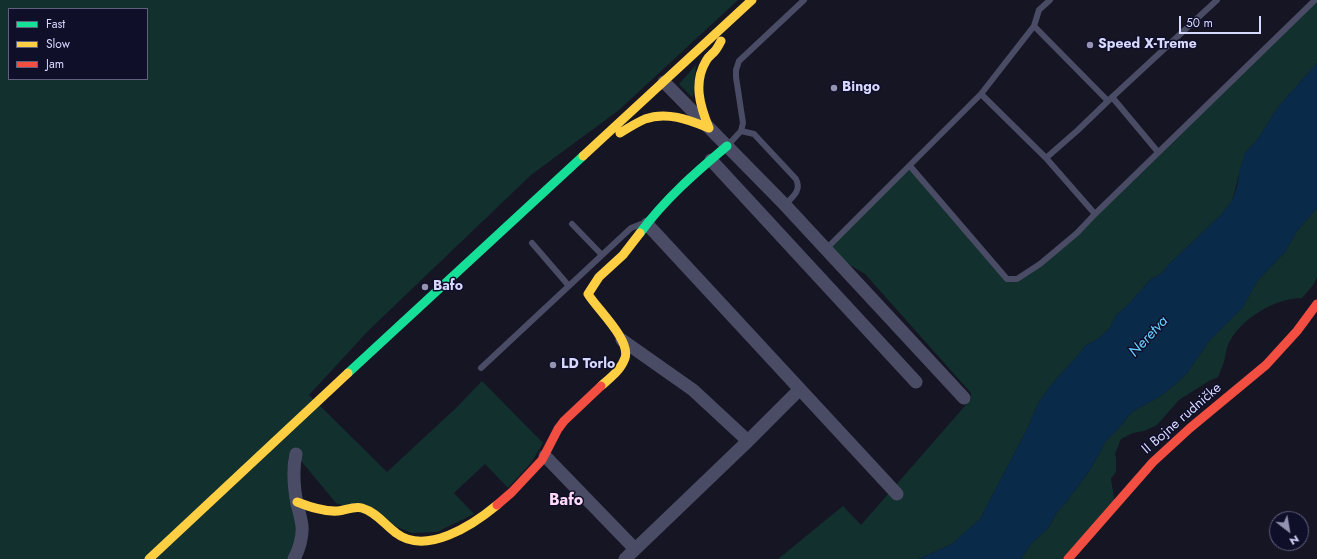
<!DOCTYPE html>
<meta charset="utf-8">
<style>
body{margin:0}
#map{position:relative;width:1317px;height:559px;overflow:hidden;background:#161524;font-family:Jost,sans-serif}
canvas{display:block}
.legend{position:absolute;left:8px;top:8px;width:140px;height:72px;box-sizing:border-box;background:#100f2a;border:1px solid #60607f;margin:0;padding:5px 7px;list-style:none;font-size:12px;color:#d8d9ff}
.legend li{display:flex;align-items:center;gap:8px;height:20px}
.legend b{width:20px;border:1px solid #60607f}
.north{position:absolute;left:1269px;top:511px;width:40px;height:40px;box-sizing:border-box;background:#100f2a;border:1px solid #60607f;border-radius:50%;rotate:149deg;font-size:11px;font-weight:700;line-height:16px;text-align:center;color:#d8d9ff}
.north::after{content:'';display:block;margin:auto;width:14px;height:18px;background:#9494b2;clip-path:polygon(50% 0,100% 100%,50% 72%,0 100%)}
.scale{position:absolute;left:1179px;top:16px;width:82px;height:18px;box-sizing:border-box;border:2px solid #d8d9ff;border-top:0;padding-left:5px;font-size:12px;line-height:14px;white-space:nowrap;color:#d8d9ff;-webkit-text-stroke:3px #100f2a;paint-order:stroke}
</style>
<div id="map">
<canvas width="1317" height="559"></canvas>
<ul class="legend">
<li><b style="height:5px;background:#16e098"></b>Fast</li>
<li><b style="height:5px;background:#ffcf43"></b>Slow</li>
<li><b style="height:5px;background:#f24e42"></b>Jam</li>
</ul>
<div class="north">N</div>
<div class="scale">50 m</div>
</div>
<script>
const context = document.querySelector('canvas').getContext('2d');
context.lineJoin = 'round';
function fillPath(path, color) { context.fillStyle = color; context.fill(path, 'evenodd'); }
function trace(path, color, width, dash) { context.strokeStyle = color; context.lineWidth = width; context.lineCap = dash ? 'butt' : 'round'; context.setLineDash(dash || []); context.stroke(path); }
function label(font, color, halo, rows, align = 'center') {
  context.font = font + ' Jost,sans-serif'; context.lineWidth = 3; context.setLineDash([]); context.textBaseline = 'middle'; context.strokeStyle = halo; context.fillStyle = color; for (const [text, x, y, turn = 0] of rows) {
    context.save(); context.translate(x, y); context.rotate((+turn || 0) * Math.PI / 180); context.textAlign = isNaN(turn) ? turn : align; if (halo) context.strokeText(text, 0, 0); context.fillText(text, 0, 0); context.restore();
  }
}
fillPath(new Path2D(`
 M0 0H738L619 110 531 175 368 331 309 395 387 472 456 408 482 381 543 443 531 463 508 488 485 464 454 493 474 514 437 532 412 533 336 503 296 455 302 525 294 559H0ZM9 9H147V79H9Z
 M1317 0V63L1279 106 1257 140 1245 153 1232 201 1220 216 1169 264 1162 273 1150 280 1128 305 1116 315 1110 328 1099 338 1085 346 1079 354 1052 384 1039 402 1025 433 980 519 952 544 919 559H778L843 506 861 525 971 399V393L865 274 825 250 910 166 1011 280 1040 264Z
 M696 65 693 98 679 84Z
 M1317 208V277L1314 284 1302 298C1276 298 1242 318 1230 341 1226 347 1226 355 1224 362 1222 367 1220 372 1218 377L1209 381 1179 400 1157 425 1144 431 1133 433 1121 439 1115 454 1116 458V472L1111 479 1115 504 1068 559H1021L1030 545 1049 527 1057 512 1064 505 1090 470 1106 441 1118 429 1132 412 1162 395 1178 382 1187 373 1209 341 1242 308 1258 280 1285 252 1297 231Z`), '#12302d');
fillPath(new Path2D(`
 M1317 63V208L1297 231 1285 252 1258 280 1242 308 1209 341 1187 373 1178 382 1162 395 1132 412 1118 429 1106 441 1090 470 1064 505 1057 512 1049 527 1030 545 1021 559H919L952 544 980 519 1025 433 1039 402 1052 384 1079 354 1085 346 1099 338 1110 328 1116 315 1128 305 1150 280 1162 273 1169 264 1220 216 1232 201 1237 187 1240 170 1245 153 1257 140 1279 106Z`), '#0a2a4a');
trace(new Path2D(`
 M1034 26 1108 101
 M981 94 1046 158 1095 214
 M1112 97 1158 152
 M741 131 754 134 796 179C802 191 792 197 785 205
 M728 145 741 131 743 123 736 77V70L739 61 804 0
 M1046 158 1078 130 1108 101 1217 0
 M910 166 1007 279H1017L1040 264 1077 233 1095 214 1315 0
 M572 224 602 255
 M532 243 569 286
 M825 250 981 94 1034 26 1039 10 1050 0
 M481 368 631 228 641 224`), '#4a4c65', 6);
trace(new Path2D(`
 M664 82 785 205 964 398
 M711 160 916 382
 M647 224 897 494
 M622 340 693 390 748 441
 M545 456 635 549
 M294 559C299 550 303 536 302 526 301 518 299 511 297 504 294 488 292 471 296 454
 M625 559 748 441 800 389`), '#4a4c65', 13);
trace(new Path2D(`
 M640 233C665 199 695 173 727 146
 M348 373 583 156`), '#16e098', 9);
trace(new Path2D(`
 M709 128C700 106 693 83 706 61 708 57 711 55 714 52 717 49 719 45 721 41
 M620 133C628 128 636 123 645 119 667 111 689 120 709 128
 M583 156 752 0
 M601 386C610 378 621 370 625 358 631 340 597 309 588 294L599 277 623 255 640 233
 M297 502C310 507 324 512 338 511 346 510 354 506 362 508 376 512 385 525 396 533 426 556 473 525 497 505
 M149 559 348 373`), '#ffcf43', 9);
trace(new Path2D(`
 M497 505 512 492 542 460 558 429 564 421 601 386
 M1068 559 1153 462 1190 428 1266 365 1297 331 1317 304`), '#f24e42', 9);
for (const [x, y, r, color] of [
 [1090,45,4,"#9494b2"],
 [834,88,4,"#9494b2"],
 [425,287,4,"#9494b2"],
 [553,365,4,"#9494b2"]
]) { const dot = new Path2D(); dot.arc(x, y, r, 0, 2 * Math.PI); context.fillStyle = color; context.fill(dot); trace(dot, '#100f2a', 1.5); }
label('bold 14px', '#d8d9ff', '#100f2a', [
 ["Speed X-Treme",1098,45],
 ["Bingo",842,88],
 ["Bafo",433,287],
 ["LD Torlo",561,365]
], 'left');
label('14px', '#d8d9ff', '#100f2a', [
 ["II Bojne rudničke",1182,419,-41]
]);
label('italic 15px', '#66ceff', '#100f2a', [
 ["Neretva",1149,337,-47]
]);
label('bold 16px', '#ffdaf7', '#100f2a', [
 ["Bafo",566,501]
]);
</script>
